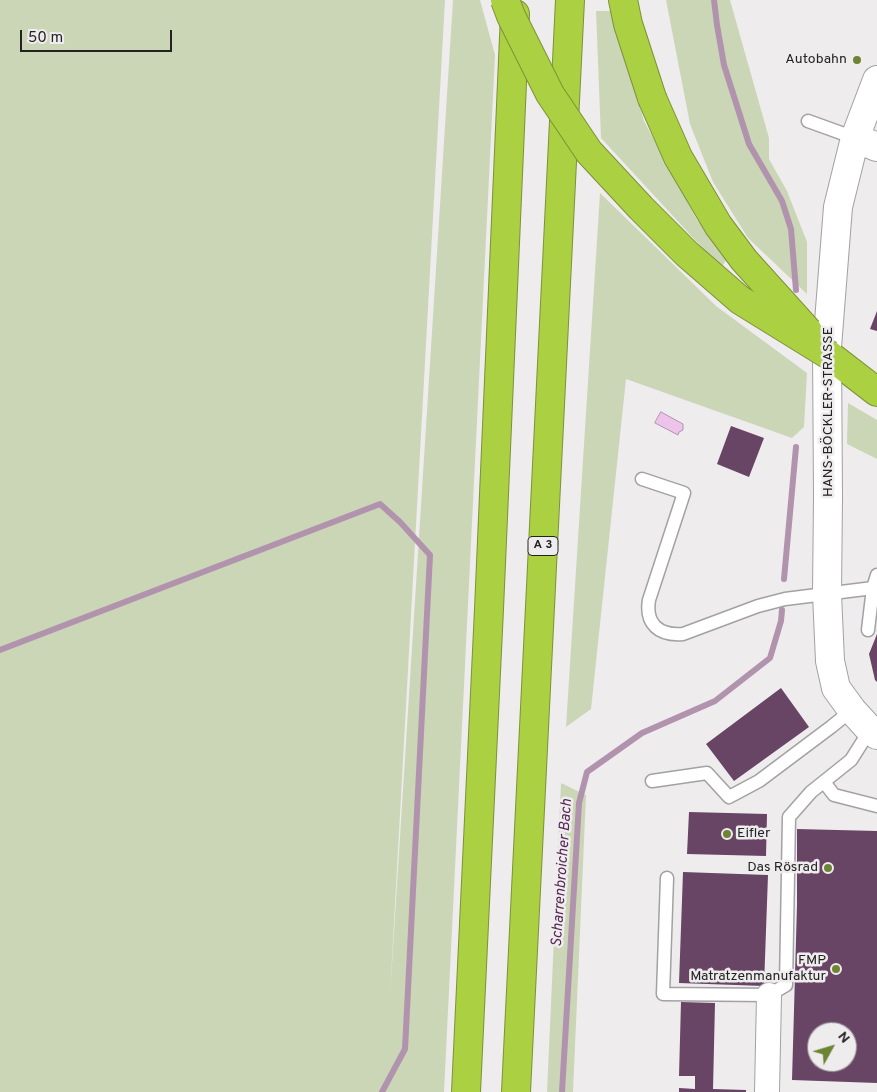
<!DOCTYPE html>
<meta charset="utf-8">
<style>
body{margin:0}
#map{position:relative;width:877px;height:1092px;overflow:hidden;background:#efecee;font-family:Overpass,sans-serif}
canvas{display:block}
.north{position:absolute;left:807px;top:1022px;width:50px;height:50px;box-sizing:border-box;background:#efecee;border:1px solid #9e9c9d;border-radius:50%;rotate:51deg;font-size:14px;font-weight:700;line-height:20px;text-align:center;color:#242324}
.north::after{content:'';display:block;margin:auto;width:18px;height:22px;background:#6d8435;clip-path:polygon(50% 0,100% 100%,50% 72%,0 100%)}
.scale{position:absolute;left:20px;top:30px;width:152px;height:22px;box-sizing:border-box;border:2px solid #242324;border-top:0;padding-left:6px;font-size:15px;line-height:18px;white-space:nowrap;color:#242324;-webkit-text-stroke:4px #efecee;paint-order:stroke}
</style>
<div id="map">
<canvas width="877" height="1092"></canvas>
<div class="north">N</div>
<div class="scale">50 m</div>
</div>
<script>
const context = document.querySelector('canvas').getContext('2d');
context.lineJoin = 'round';
function fillPath(path, color) { context.fillStyle = color; context.fill(path, 'evenodd'); }
function trace(path, color, width, dash) { context.strokeStyle = color; context.lineWidth = width; context.lineCap = dash ? 'butt' : 'round'; context.setLineDash(dash || []); context.stroke(path); }
function label(font, color, halo, rows, align = 'center') {
  context.font = font + ' Overpass,sans-serif'; context.lineWidth = 5; context.setLineDash([]); context.textBaseline = 'middle'; context.strokeStyle = halo; context.fillStyle = color; for (const [text, x, y, turn = 0] of rows) {
    context.save(); context.translate(x, y); context.rotate((+turn || 0) * Math.PI / 180); context.textAlign = isNaN(turn) ? turn : align; if (halo) context.strokeText(text, 0, 0); context.fillText(text, 0, 0); context.restore();
  }
}
fillPath(new Path2D(`
 M0 0H445L390 995 453 0H480L495 55 444 1092H0Z
 M666 0H730L769 138V159L787 191 807 242V294L748 238 713 182 690 124Z
 M596 11H613L644 121 697 220 728 257 721 268 601 138Z
 M600 193 716 306 807 373 804 427 792 438 626 379 591 709 566 727Z
 M848 403 877 420V459L847 444Z
 M561 783 586 795 573 1092H547Z`), '#cbd6b7');
const water = new Path2D(`
 M661 412 683 424V430L679 432 678 435 655 423Z`);
fillPath(water, '#edc3e9');
trace(water, '#b193ae', 1);
trace(new Path2D(`
 M714 0 717 25 724 65 749 144 782 201 791 229 796 290
 M784 579 796 447
 M0 650 380 504 400 522 430 555 405 1049 382 1092
 M562 1092 579 803 587 772 642 733 715 701 770 658 781 621 782 610`), '#b193ae', 6);
fillPath(new Path2D(`
 M877 311V331L870 329Z
 M731 426 764 438 749 477 717 464Z
 M877 634V682L875 680 869 654Z
 M781 688 809 727 734 781 706 744Z
 M689 812 767 814 766 856 687 854Z
 M797 829 877 831V1083L792 1080 797 905ZM817 1032H847V1062H817Z
 M683 872 768 875 764 986 679 983Z
 M681 1002 715 1003 713 1089 746 1090V1092H679V1088L695 1089V1076H679Z`), '#684465');
const service = new Path2D(`
 M808 121 855 138
 M642 479 684 493 649 600C645 624 659 636 683 634L758 606 785 599 873 588
 M868 630 873 588 877 575
 M652 781 707 773 729 797 759 781 831 727 852 710
 M824 782 834 795 877 806
 M667 878 663 994 769 995 786 985 789 817 811 792 851 760 870 730`);
const minor = new Path2D(`
 M767 1092 769 995`);
const tertiary = new Path2D(`
 M877 80 855 138 838 207 827 347 828 497 827 594 830 661 836 688 852 710 870 730 877 735
 M855 138 877 147`);
const motorway = new Path2D(`
 M623 0 628 24 652 98
 M829 355 877 392
 M466 1092 489 609 515 14
 M516 1092 570 0`);
trace(service, '#a3a1a3', 15);
trace(minor, '#a3a1a3', 26);
trace(tertiary, '#a3a1a3', 30);
trace(motorway, '#7c9338', 30);
trace(service, '#fff', 12);
trace(minor, '#fff', 24);
trace(tertiary, '#fff', 28);
trace(motorway, '#abd042', 28);
const motorwayBridge = new Path2D(`
 M505 0 511 16 550 94 589 152 641 208 687 254 740 300 829 355
 M652 98 678 157 718 225 744 260 808 331`);
trace(motorwayBridge, '#7c9338', 30, []);
trace(motorwayBridge, '#abd042', 28);
for (const [x, y, r, color] of [
 [857,60,5,"#6d8435"],
 [727,834,5,"#6d8435"],
 [828,868,5,"#6d8435"],
 [836,969,5,"#6d8435"]
]) { const dot = new Path2D(); dot.arc(x, y, r, 0, 2 * Math.PI); context.fillStyle = color; context.fill(dot); trace(dot, '#efecee', 2); }
for (const [x, y, w] of [
 [543,546,30]
]) { const box = new Path2D(); box.roundRect(x - w / 2, y - 9.5, w, 19, 4); context.fillStyle = '#efecee'; context.fill(box); trace(box, '#242324', 1); }
label('bold 12px', '#242324', null, [
 ["A 3",543,546]
]);
label('14px', '#242324', '#efecee', [
 ["Autobahn",847,60],
 ["Eifler",737,834,"left"],
 ["Das Rösrad",818,868],
 ["FMP",826,961],
 ["Matratzenmanufaktur",826,977]
], 'right');
label('14px', '#242324', '#efecee', [
 ["HANS-BÖCKLER-STRASSE",829,412,-90]
]);
label('italic 15px', '#582756', '#efecee', [
 ["Scharrenbroicher Bach",563,873,-86]
]);
</script>
